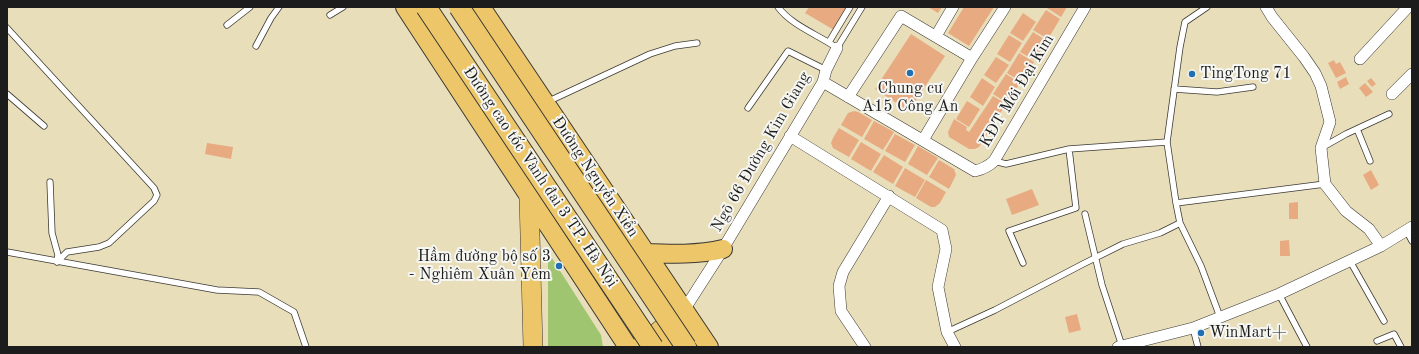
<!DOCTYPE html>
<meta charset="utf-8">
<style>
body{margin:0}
#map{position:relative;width:1419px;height:354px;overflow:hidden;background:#e9deba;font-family:"Old Standard TT",serif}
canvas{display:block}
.frame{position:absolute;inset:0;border:8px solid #1c1c1c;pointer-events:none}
</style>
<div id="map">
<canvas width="1419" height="354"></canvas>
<div class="frame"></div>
</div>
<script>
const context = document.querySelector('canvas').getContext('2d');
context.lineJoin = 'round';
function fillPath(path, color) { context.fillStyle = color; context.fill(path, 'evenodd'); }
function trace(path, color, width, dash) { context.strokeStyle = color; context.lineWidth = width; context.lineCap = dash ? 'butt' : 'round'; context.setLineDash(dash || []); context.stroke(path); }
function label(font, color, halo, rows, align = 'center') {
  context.font = font + ' "Old Standard TT",serif'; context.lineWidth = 4; context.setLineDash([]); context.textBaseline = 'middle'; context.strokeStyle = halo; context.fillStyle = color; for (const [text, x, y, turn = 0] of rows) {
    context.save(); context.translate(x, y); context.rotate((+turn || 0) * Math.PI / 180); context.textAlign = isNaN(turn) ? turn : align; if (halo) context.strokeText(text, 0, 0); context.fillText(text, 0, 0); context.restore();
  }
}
fillPath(new Path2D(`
 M548 252 601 335 603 347H548Z`), '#9fc570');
fillPath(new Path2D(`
 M809 7H848L834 30 805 13Z
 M928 7H942L938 13Z
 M964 7H994L969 46 948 33Z
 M1048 7H1067L1061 17 1047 8Z
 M1046 10 1060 19 1048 39 1033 30Z
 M1023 13 1036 22 1023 41 1010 33Z
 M1033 32 1047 41 1034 60 1020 52Z
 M911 34 945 56 909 111 875 89Z
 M1009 35 1022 43 1010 62 997 54Z
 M1019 53 1034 62 1021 82 1007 73Z
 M996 57 1009 65 996 83 984 75Z
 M1334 60 1336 64 1340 62 1346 73 1336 78 1328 63Z
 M1006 74 1020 83 1007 103 993 94Z
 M1346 77 1349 84 1340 89 1337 82Z
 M982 78 995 87 983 106 970 97Z
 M1371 78 1376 84 1372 87 1367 81Z
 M1365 83 1373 92 1366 97 1359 88Z
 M993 96 1006 104 979 147 975 149H969L949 137 948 132 954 119 967 127 966 130 969 132Z
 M967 101 980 109 969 127 956 119Z
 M854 111 858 112 872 120 862 137 841 125 848 113Z
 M874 121 894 132 883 150 864 139Z
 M839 128 859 140 849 157 833 148 831 143 833 138Z
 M895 134 915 145 905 162 885 151Z
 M861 142 881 154 871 171 851 159Z
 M207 143 233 147 231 159 205 154Z
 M918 146 938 158 927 175 908 164Z
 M884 155 903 167 893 184 873 172Z
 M939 160 954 169 956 175 949 189 929 177Z
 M905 168 925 180 915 197 895 186Z
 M1371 170 1379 185 1371 190 1363 175Z
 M926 180 946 192 940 203 935 207H931L916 198Z
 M1032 189 1039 205 1012 215 1006 199Z
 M1298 202V219H1289V203Z
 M1289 240 1290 256H1280V241Z
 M1077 314 1081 330 1069 333 1065 317Z`), '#e8ab81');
const service = new Path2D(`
 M778 7C792 26 819 35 837 48L862 7
 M1207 7 1185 22 1180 47 1167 142 1176 203 1180 223 1201 266 1220 317
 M330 15 343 7
 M227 25 250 7
 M7 28 154 188 157 195 154 201 109 243 99 247 67 252 57 262
 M829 42 850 7
 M256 46 271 18 279 7
 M1174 89 1217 92 1253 87
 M7 94 44 126
 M547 102 650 54 675 46 697 43
 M748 108 788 51 826 70
 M1357 129 1370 161
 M1323 147 1346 134 1389 114
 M994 161 1006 164 1069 149 1167 142
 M50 182 52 233 58 255 57 262
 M1176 203 1325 184
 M1085 214 1102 285 1122 346
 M1406 230 1412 241
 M7 252 217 290 259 292 294 312 306 347
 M1350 261 1384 321
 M1023 263 1009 231 1076 208 1069 149
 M1279 294 1307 347
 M1193 328 1198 347
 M947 332 995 310 1083 264 1123 244 1160 233 1180 223
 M1377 341 1394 334 1401 347`);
const minor = new Path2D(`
 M1266 7 1272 17 1304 57 1315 73 1321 86 1330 122 1321 148 1325 184 1346 211 1369 229 1381 246
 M936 36 953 7
 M1360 59 1408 7
 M823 82 975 171C983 169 988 167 994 161L1085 7
 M1392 94 1412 74
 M848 97 901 16 972 58
 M790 136 942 230 946 249 938 287 947 332 955 347
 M923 140 972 58 1005 7
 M684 310 718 257 823 82 826 70 837 48
 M865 347 841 311 839 286 843 272 889 196
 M1118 347 1193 328 1279 294 1381 246 1412 227`);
const primary = new Path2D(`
 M405 7 628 347
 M481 7 709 347
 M645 253C671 254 698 255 723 249`);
const trunk = new Path2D(`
 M529 197 533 347
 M640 347 684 310
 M670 347 681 319`);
trace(service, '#3b3934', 7);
trace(minor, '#3b3934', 12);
trace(primary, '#3b3934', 20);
trace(trunk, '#3b3934', 20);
trace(service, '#fff', 5.5);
trace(minor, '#fff', 11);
trace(primary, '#ecc669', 18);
trace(trunk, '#ecc669', 19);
const motorwayBridge = new Path2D(`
 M426 7 653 347
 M459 7 686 347`);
trace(motorwayBridge, '#3b3934', 22, []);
trace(motorwayBridge, '#ecc669', 20);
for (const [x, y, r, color] of [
 [910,73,4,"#1f6fb2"],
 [1192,74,4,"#1f6fb2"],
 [559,266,4,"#1f6fb2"],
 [1201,333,4,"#1f6fb2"]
]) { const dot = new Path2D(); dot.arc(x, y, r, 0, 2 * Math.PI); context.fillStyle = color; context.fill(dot); trace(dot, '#f6f6f2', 1.5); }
label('16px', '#1c1c1c', '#f6f6f2', [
 ["TingTong 71",1200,74],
 ["Chung cư",910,89,"center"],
 ["A15 Công An",910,107,"center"],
 ["Hầm đường bộ số 3",551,257,"right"],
 ["- Nghiêm Xuân Yêm",551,275,"right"],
 ["WinMart+",1209,333]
], 'left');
label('16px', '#1c1c1c', '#f6f6f2', [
 ["KĐT Mới Đại Kim",1017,91,-59],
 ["Ngõ 66 Đường Kim Giang",761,152,-60],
 ["Đường cao tốc Vành đai 3 TP. Hà Nội",540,177,56],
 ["Đường Nguyễn Xiển",595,177,56]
]);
</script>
